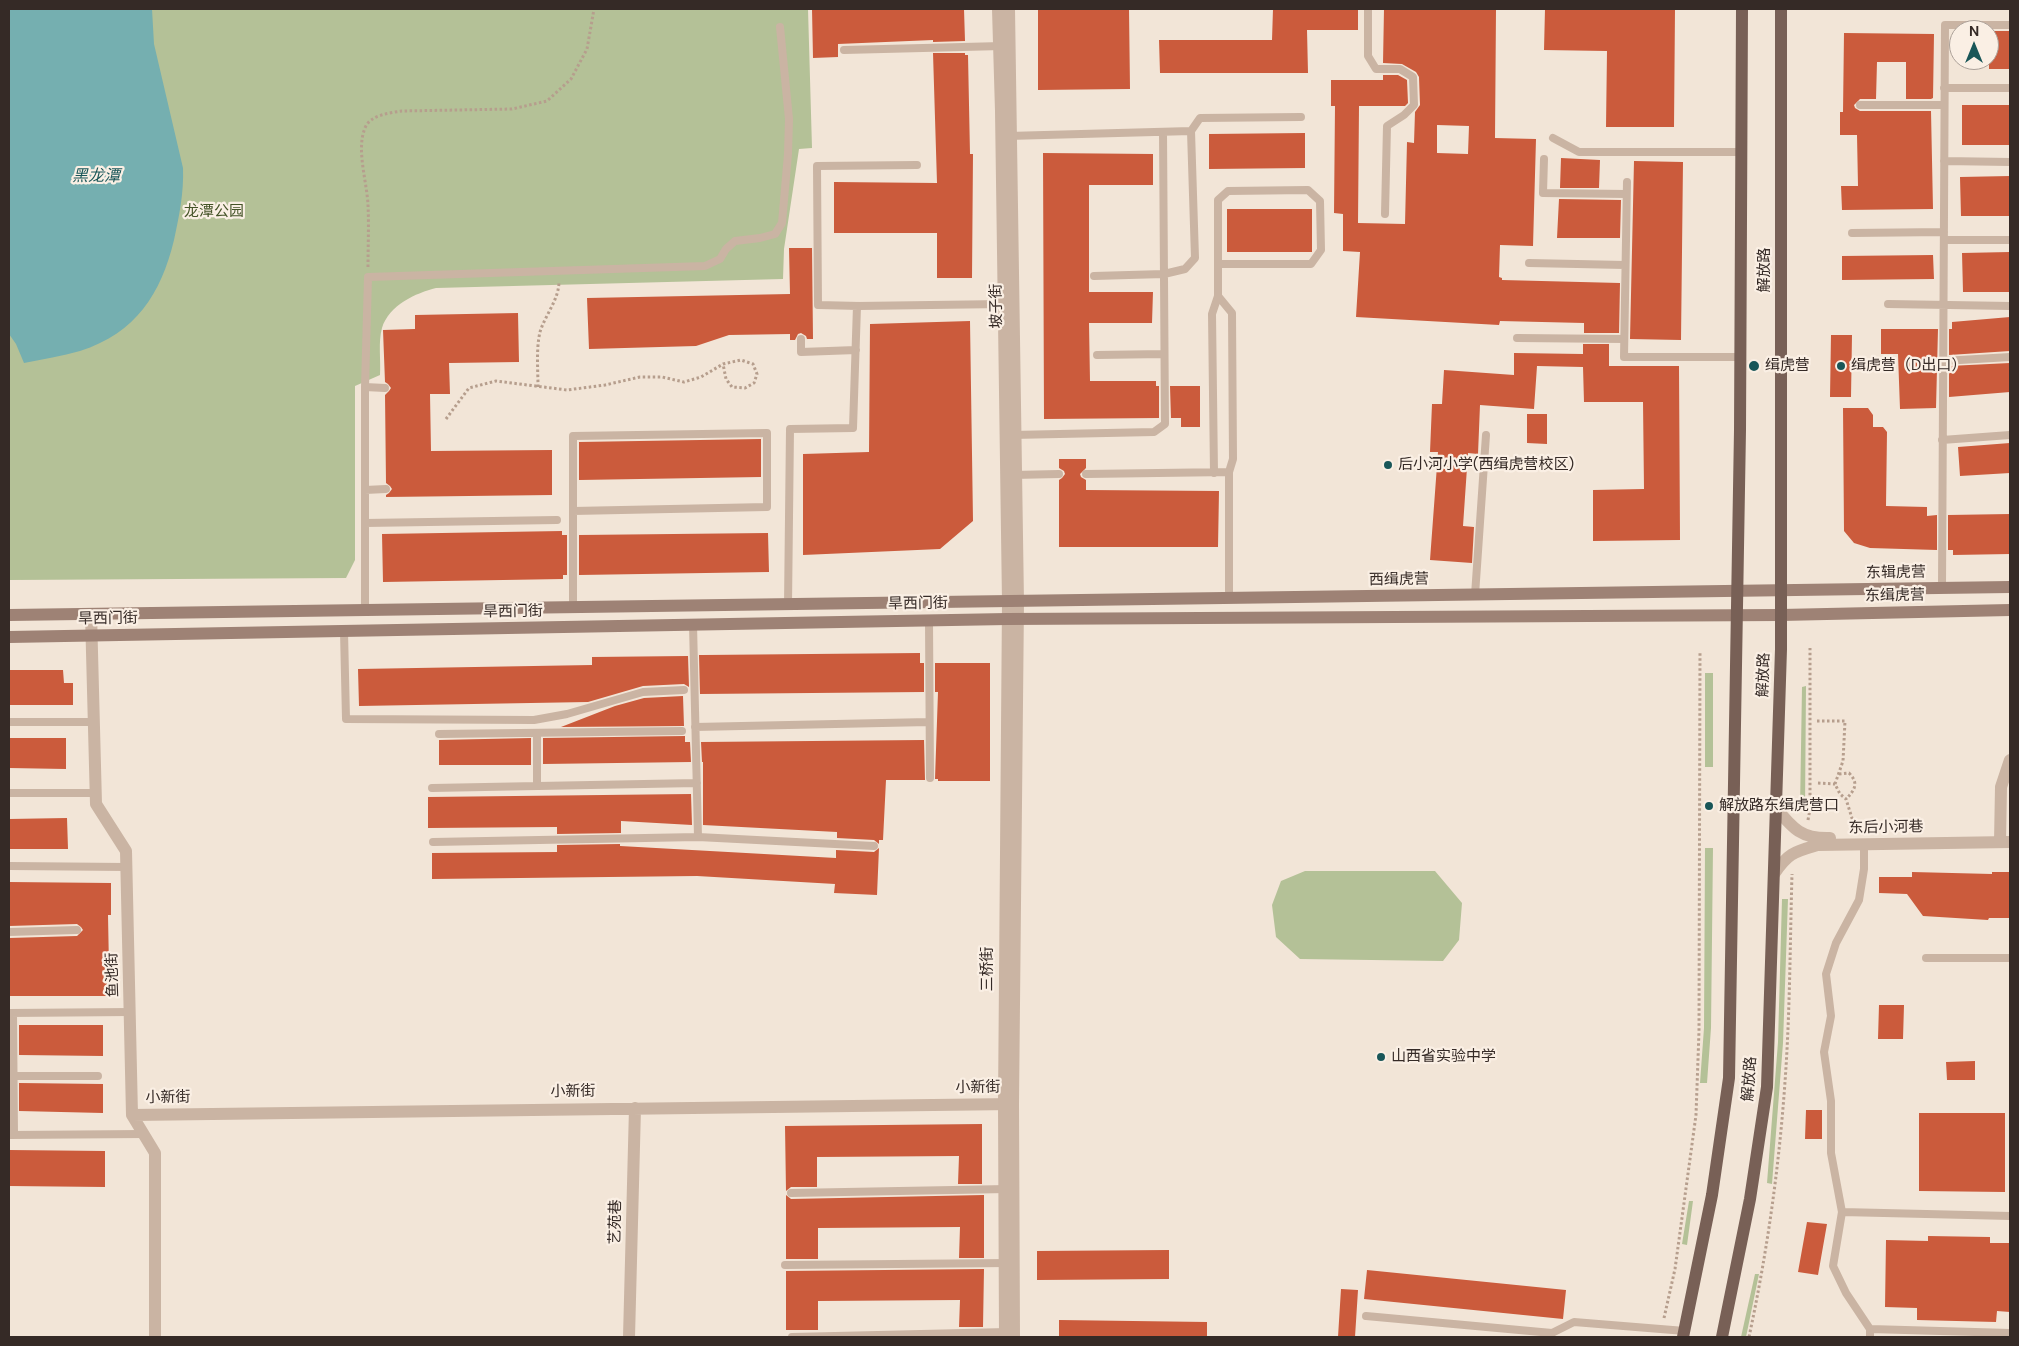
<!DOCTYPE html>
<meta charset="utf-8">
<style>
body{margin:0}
#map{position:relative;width:2019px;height:1346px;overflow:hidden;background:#f2e5d7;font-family:"DM Sans",sans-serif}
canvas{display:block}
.frame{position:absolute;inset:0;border:10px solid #352a26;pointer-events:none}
.north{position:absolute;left:1949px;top:20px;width:50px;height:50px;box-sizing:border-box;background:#faefe4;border:1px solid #aba098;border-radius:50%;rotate:0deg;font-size:14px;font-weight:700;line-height:20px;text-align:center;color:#352a26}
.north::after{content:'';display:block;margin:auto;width:18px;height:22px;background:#195658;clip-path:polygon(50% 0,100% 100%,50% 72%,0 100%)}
</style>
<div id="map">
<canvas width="2019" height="1346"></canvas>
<div class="frame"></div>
<div class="north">N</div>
</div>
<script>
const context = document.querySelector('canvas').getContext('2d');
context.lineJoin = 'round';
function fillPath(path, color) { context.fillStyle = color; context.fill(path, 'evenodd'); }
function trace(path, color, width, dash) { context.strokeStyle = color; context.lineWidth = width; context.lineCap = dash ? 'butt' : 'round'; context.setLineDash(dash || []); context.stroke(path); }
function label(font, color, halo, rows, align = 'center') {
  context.font = font + ' "DM Sans","Noto Sans SC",sans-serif'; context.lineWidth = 4.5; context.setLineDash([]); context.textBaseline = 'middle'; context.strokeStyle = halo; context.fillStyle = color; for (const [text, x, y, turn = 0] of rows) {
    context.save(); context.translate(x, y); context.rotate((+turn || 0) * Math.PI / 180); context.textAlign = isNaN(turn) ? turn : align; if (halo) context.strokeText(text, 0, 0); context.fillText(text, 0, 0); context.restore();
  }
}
fillPath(new Path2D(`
 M9 9H808L812 148 799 149 784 249 783 279 436 288C416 293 389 305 382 328 378 342 381 360 380 375L355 386V560L346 578 9 580Z
 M1705 673H1713V767H1705Z
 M1806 686 1805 809H1800L1802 687Z
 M1705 848H1713L1711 1028 1707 1083H1700L1704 1028Z
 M1305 871H1435L1462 903 1459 940 1443 961 1300 959 1276 937 1272 905 1281 881Z
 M1782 899H1788L1783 1043 1772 1184 1767 1183 1778 1042Z
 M1689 1201H1693L1687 1245 1682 1244Z
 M1755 1274H1759L1746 1337H1741Z`), '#b4c197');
fillPath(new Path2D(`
 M9 9H152L154 44 183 168C184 193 179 217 174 240 161 294 136 333 80 351 62 356 43 359 24 363L16 344 9 334Z`), '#75afb0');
fillPath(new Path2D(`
 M812 9H964L965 41 933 42V40L838 44V57L813 58Z
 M1038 9H1129L1130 89 1038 90Z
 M1273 9H1358V30H1307L1308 73H1160L1159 40H1272Z
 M1384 9H1496L1495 138 1536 139 1533 246 1500 245 1499 277 1502 278V280L1620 283 1619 333H1584V323L1500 321 1499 325 1356 317 1360 252 1343 251V214L1334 213 1335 106H1331V80H1383V75H1398L1407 80 1408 103 1405 106H1359L1358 223 1405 224 1407 142 1414 143 1415 112 1420 105 1419 77 1416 72 1402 64 1383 63ZM1437 125 1469 126 1468 154 1437 153Z
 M1545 9H1675L1674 127H1606L1607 51 1544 50Z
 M1989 31H2010V69H1989Z
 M1844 33 1934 34 1933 98 1931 99H1906V62H1877L1876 99H1860L1854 105 1855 108 1860 111H1931L1933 209 1842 210 1841 186H1858L1857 135H1840V112H1843Z
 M933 53H965V55H968L970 154H973L972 278H937V233H834V182L937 183Z
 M1962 105H2010V145H1962Z
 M1305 133V168L1209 169V134Z
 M1043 153 1153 154V185H1089V292H1153L1152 323H1089L1090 381H1156V386H1159V418L1044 419Z
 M1561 158 1600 160 1599 188H1560Z
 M1634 161 1683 162 1681 340 1630 339Z
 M2010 176V216H1961L1960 177Z
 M1559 199 1621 200 1620 238H1557Z
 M1227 209H1312V252H1227Z
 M789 248H812L813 339H807L806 336 801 333 798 334 795 340H790V334L729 335 696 346 589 349 587 298 790 294Z
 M2010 252V292H1963L1962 253Z
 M1933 255 1934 279 1842 280V256Z
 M518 313 519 362 449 363 450 394H430L431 451 552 450V495L386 497V495L389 493 392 489 390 486 386 483 385 395 389 391 391 388 388 384 385 382 383 330 415 329V315Z
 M2010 317V351L1949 355V329H1952V322Z
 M970 321 973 521 940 549 803 555V454L869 452 870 324Z
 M1881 329H1938L1936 408 1900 409 1898 354H1881Z
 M1831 335H1852L1851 397H1830Z
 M1583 344H1609V366H1679L1680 540 1593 541V490L1644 489 1643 402H1584L1583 367 1537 366 1534 409 1480 405 1478 454 1468 453 1463 526 1474 527 1472 563 1430 560 1438 452H1430L1432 404H1442L1444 370 1514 375V353L1583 354Z
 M2010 363V392L1949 397V366Z
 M1170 386H1200V427H1181V418H1171Z
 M1843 408H1868L1873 415V427H1883L1887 432 1886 506 1927 507V516L1937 515V550L1870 548 1854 543 1844 531Z
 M1527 414H1547V444L1527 443Z
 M761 439V477L579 480V442Z
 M2010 443V473L1960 476 1958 447Z
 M1059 459H1086V468L1080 474 1081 477 1086 480V490L1219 491 1218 547H1059V480L1062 478 1065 474 1064 471 1059 468Z
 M2010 514V554L1953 555V550H1948V515Z
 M562 531V535H567V575H563V579L383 582 382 534Z
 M768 533 769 572 579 575V535Z
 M920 653V663H924V692L700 694 699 655H703Z
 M688 656 689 687 684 684 643 686 588 702 359 706 358 669 592 665V657Z
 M935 663H990V781H938V779H935L938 692H935Z
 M9 670H63L64 683H73V705H9Z
 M683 696 684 726 561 727 615 706 644 698Z
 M685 736V742H690L691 762 543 764V738Z
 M9 738H66V769L9 768Z
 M531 738V765H439V740Z
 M924 740 925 780H886L883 840H879V844L874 840 837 838V832L703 825V762H702L701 742Z
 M691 794 692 825 621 821V833L557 834V827L428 828V797Z
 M67 818 68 849H9V819Z
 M620 844V846L836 858V850L874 852 879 848 877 895 834 893 835 884 697 876 432 879V853L557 852V845Z
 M1912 872 1992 874V872H2010V918H1989L1988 920 1923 916 1907 894 1879 893V877H1912Z
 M9 882 111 883V915H108L109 968H112V996H9V938L77 936 83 930 81 927 77 924 9 926Z
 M1879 1005H1904L1903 1039H1878Z
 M19 1025H103V1056L19 1055Z
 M1975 1061V1080H1947L1946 1062Z
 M19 1083 103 1084V1113L19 1111Z
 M1806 1110H1822V1139H1805Z
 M1919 1113H2005V1192L1919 1191Z
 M982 1124V1184H958L959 1156 817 1157V1187H791L786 1191 785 1126Z
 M9 1150 105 1151V1187L9 1186Z
 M786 1195 791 1199 984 1195V1258H959L960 1227 818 1228V1259H786Z
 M1807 1222 1827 1224 1818 1275 1798 1272Z
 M1928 1236 1990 1237V1243H2010V1312L1997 1311 1996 1322 1917 1320V1308L1885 1307 1886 1240 1928 1241Z
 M1169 1250V1279L1037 1280V1251Z
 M984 1269 983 1327H959L960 1300 818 1301V1330H786V1271Z
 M1367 1270 1566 1290 1563 1319 1364 1299Z
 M1341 1289 1358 1290 1355 1337H1338Z
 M1059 1320 1207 1322V1337H1059Z`), '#cb5b3c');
trace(new Path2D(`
 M368 267C368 246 369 225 368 205 367 182 356 149 365 128 370 115 389 113 402 111L512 109 547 101 571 79 587 49 594 9
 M538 387C538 370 536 349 540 332 545 315 559 300 559 281
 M446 419 469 388 496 381 567 390 605 385 640 377H662L684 382 701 377 723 364 741 360 753 364 757 374 754 383 745 388 732 387 726 379 723 364
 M1817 721H1845L1843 761 1835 784 1840 794 1846 799 1856 831
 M1839 774 1849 773C1859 783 1855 790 1846 799
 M1818 783 1835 784
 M1808 820 1810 809V648
 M1664 1318 1675 1269 1696 1115 1699 1031 1700 651
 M1749 1337C1767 1253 1779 1168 1785 1082 1790 1013 1790 944 1792 874`), '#b69e8d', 3, [2.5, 2.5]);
trace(new Path2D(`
 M1368 9V56L1376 69H1400L1413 77 1414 105 1404 115 1387 126 1385 214
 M844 50 1002 46
 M1944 88H2010
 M1860 105H1944
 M1008 136 1191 131 1200 118 1301 117
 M1553 138 1579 152H1742
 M1544 159 1543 193 1626 194
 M1944 161 2010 162
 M1627 182 1624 357H1741
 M1852 233 1944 232
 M1944 240H2010
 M1529 263 1625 265
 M1218 264H1311L1321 250 1320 201 1308 190 1228 191 1218 200V296
 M1094 276 1164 274 1185 269 1195 258 1191 131
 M1888 304 2010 306
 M860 306 818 305 817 166 917 165
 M1517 338 1624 339
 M801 339V352L856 350
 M1097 355 1164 354
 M1943 361 2010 357
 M365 387 368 277 705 266 720 259 726 249 735 241 760 238 775 234 782 223 788 154 789 119 780 27
 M1012 435 1154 432 1165 424 1163 132
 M1942 440 2010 435
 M1214 473 1212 314 1218 296 1232 313 1233 459 1229 472V599
 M1086 474 1229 472
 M1013 475 1059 474
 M365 490 386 489
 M573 511 767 507V433L573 436V608
 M365 523 557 520
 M1942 588 1945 25H2010
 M1475 595 1486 435
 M788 605 790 429 853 428 857 306 1004 304
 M365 610V387L385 388
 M929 621 930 778
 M693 624 698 837
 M344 631 346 719 534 720 567 714 643 692 684 690
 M9 722H94
 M695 727 929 722
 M439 734 682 731
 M537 786V733
 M432 788 697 783
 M9 793H96
 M433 842 698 837 874 846
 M1864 844V869L1859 900 1836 943 1826 974 1831 1016 1824 1052 1831 1101V1153L1842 1212 1833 1266 1846 1293 1870 1329V1337
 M9 866 126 867
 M9 932 77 930
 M1926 958H2010
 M9 1013 130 1012
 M13 1013 14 1135
 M14 1076H98
 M9 1135 144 1134
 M791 1193 1007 1189
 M1842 1212 2010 1216
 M785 1265 1008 1263
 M1366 1316 1552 1333 1574 1322 1685 1331
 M1870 1329 2010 1333
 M792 1337 1007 1332`), '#cab4a3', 8);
trace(new Path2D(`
 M91 614 96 804 126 851 132 1115 155 1153V1337
 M1776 808C1793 829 1802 839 1830 838
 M2000 842 2001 787 2010 760
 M1774 874C1788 853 1794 852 1818 845L2010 842
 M132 1115 1013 1104
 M629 1337 635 1108`), '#cab4a3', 12);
trace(new Path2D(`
 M998 9 1001 111 1008 602 1004 1104 1005 1337
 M1009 9 1018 602 1013 1104 1014 1337`), '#cab4a3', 12);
trace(new Path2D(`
 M9 615 2010 587
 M9 637 1007 619 1781 615 2010 610`), '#9e8275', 12);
trace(new Path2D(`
 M1683 1337 1712 1195 1729 1078 1740 430 1742 9
 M1722 1337 1750 1199 1767 1087 1781 649V9`), '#786056', 12);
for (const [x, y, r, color] of [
 [1754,366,6,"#195658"],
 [1841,366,5,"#195658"],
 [1388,465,5,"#195658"],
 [1709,806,5,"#195658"],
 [1381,1057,5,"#195658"]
]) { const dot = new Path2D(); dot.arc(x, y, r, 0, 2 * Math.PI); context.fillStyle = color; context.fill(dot); trace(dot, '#faefe4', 2); }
label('15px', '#455428', '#faefe4', [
 ["龙潭公园",214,212]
]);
label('15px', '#352a26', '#faefe4', [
 ["解放路",1765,270,-90],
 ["坡子街",997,306,-91],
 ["东辑虎营",1896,573,-1],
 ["西缉虎营",1399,580,-1],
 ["东缉虎营",1895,596,-1],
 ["旱西门街",918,604,-1],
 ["旱西门街",513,612,-1],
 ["旱西门街",108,619,-1],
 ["解放路",1764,675,-88],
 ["东后小河巷",1886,828,-1],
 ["三桥街",988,969,-90],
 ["鱼池街",113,975,-92],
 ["解放路",1750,1079,-86],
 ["小新街",978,1088,-1],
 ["小新街",573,1092,-1],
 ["小新街",168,1098,-1],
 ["艺苑巷",616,1222,-89]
]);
label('15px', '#352a26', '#faefe4', [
 ["缉虎营",1765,366],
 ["缉虎营（D出口）",1851,366],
 ["后小河小学(西缉虎营校区)",1398,465],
 ["解放路东缉虎营口",1719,806],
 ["山西省实验中学",1391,1057]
], 'left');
label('italic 16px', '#195658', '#faefe4', [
 ["黑龙潭",96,177]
]);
</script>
